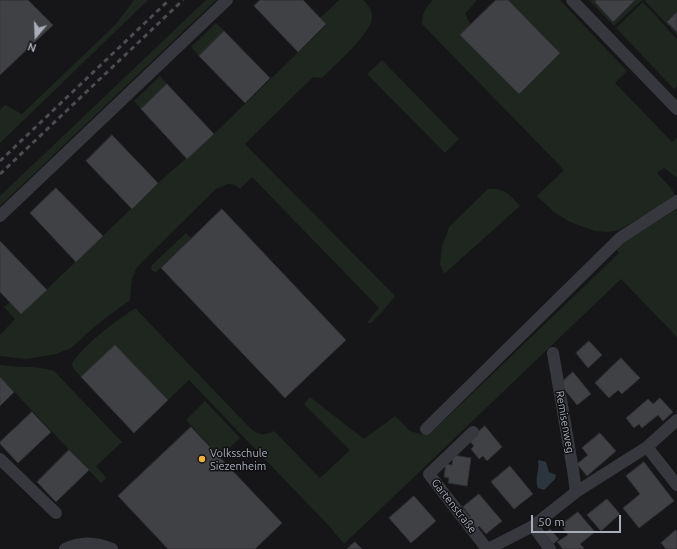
<!DOCTYPE html>
<meta charset="utf-8">
<style>
body{margin:0}
#map{position:relative;width:677px;height:549px;overflow:hidden;background:#161618;font-family:Ubuntu,sans-serif}
canvas{display:block}
.north{position:absolute;left:16px;top:16px;width:40px;height:40px;-webkit-text-stroke:3px #111113;paint-order:stroke;rotate:199deg;font-size:11px;font-weight:700;line-height:16px;text-align:center;color:#a8adb8}
.north::after{content:'';display:block;margin:auto;width:14px;height:18px;background:#a8adb8;clip-path:polygon(50% 0,100% 100%,50% 72%,0 100%)}
.scale{position:absolute;left:531px;top:515px;width:90px;height:18px;box-sizing:border-box;border:2px solid #a8adb8;border-top:0;padding-left:5px;font-size:12px;line-height:14px;white-space:nowrap;color:#a8adb8;-webkit-text-stroke:3px #111113;paint-order:stroke}
</style>
<div id="map">
<canvas width="677" height="549"></canvas>
<div class="north">N</div>
<div class="scale">50 m</div>
</div>
<script>
const context = document.querySelector('canvas').getContext('2d');
context.lineJoin = 'round';
function fillPath(path, color) { context.fillStyle = color; context.fill(path, 'evenodd'); }
function trace(path, color, width, dash) { context.strokeStyle = color; context.lineWidth = width; context.lineCap = dash ? 'butt' : 'round'; context.setLineDash(dash || []); context.stroke(path); }
function label(font, color, halo, rows, align = 'center') {
  context.font = font + ' Ubuntu,sans-serif'; context.lineWidth = 3; context.setLineDash([]); context.textBaseline = 'middle'; context.strokeStyle = halo; context.fillStyle = color; for (const [text, x, y, turn = 0] of rows) {
    context.save(); context.translate(x, y); context.rotate((+turn || 0) * Math.PI / 180); context.textAlign = isNaN(turn) ? turn : align; if (halo) context.strokeText(text, 0, 0); context.fillText(text, 0, 0); context.restore();
  }
}
fillPath(new Path2D(`
 M134 0H148L0 143V110L5 105 22 114 116 24Z
 M206 0H216L0 206V196Z
 M339 0H363C367 4 372 9 372 16 374 31 334 66 322 78L313 77 245 144 395 296 382 312 371 323H368L367 322 379 308 252 177 240 189C230 180 226 185 216 189L137 267 132 279 130 300 99 323 71 348 56 354 27 359 0 356V335L15 319 4 307 10 302 21 314 158 183 214 134 326 25 320 18Z
 M433 0H477L465 14 471 25 461 36 519 94 560 53 508 0H560L627 71 615 83 672 142 677 138V178L664 168 657 173 671 188 676 197 619 230 608 232 595 231 570 222 554 212 537 196 564 170 422 24C422 13 426 7 433 0Z
 M589 0H597L595 2 613 22 635 0H642L614 26Z
 M646 0H677V12L667 22 677 32V35L645 1Z
 M643 2 677 39V86L674 89 616 28Z
 M216 23 224 31 199 56 191 47Z
 M382 60 459 139 445 153 367 74Z
 M160 76 167 84 141 109 134 101Z
 M488 189C506 188 509 194 520 206L444 274 440 264 442 246 449 227Z
 M677 209V337L621 279 344 544 329 526 189 380 168 400 115 345 81 377 73 368 72 363C88 340 113 324 135 308L252 430C260 435 265 436 274 431L320 478 350 450 304 404 310 397 364 439 395 416 410 431 423 435 435 429 619 253 614 246Z
 M186 233 191 238 158 270 156 272 153 271 151 268 152 265Z
 M0 365C18 368 37 365 54 371L122 442 96 466 106 478 101 483 0 377Z
 M205 401 240 438 220 457 186 420Z`), '#1e261f');
fillPath(new Path2D(`
 M539 460 546 462 549 472 556 475 555 479 544 490 538 488C534 478 540 471 538 461Z`), '#2c353c');
const building = new Path2D(`
 M0 0H28L53 25 0 75Z
 M260 0H303L326 24 298 52 254 6Z
 M496 0H508L560 53 519 94 460 35Z
 M597 0H635L613 22 595 2Z
 M677 12V32L667 22Z
 M224 31 270 78 245 103 199 56Z
 M167 84 214 134 187 159 141 109Z
 M112 135 158 183 132 209 86 161Z
 M56 188 103 236 76 262 30 213Z
 M222 209 346 340 285 398 161 268Z
 M0 241 47 290 21 314 0 292Z
 M589 341 602 355 588 368 576 353Z
 M115 345 168 400 134 433 81 377Z
 M621 358 640 378 622 394 618 390 609 398 595 383Z
 M573 372 591 394 577 405 560 384Z
 M0 377 14 392 0 406Z
 M660 398 673 412 663 421 658 415 642 428 639 424 634 428 626 418 648 399 653 404Z
 M32 412 51 432 18 463 0 444V442Z
 M485 426 502 447 487 461 483 456 479 459 471 449 474 446 469 440Z
 M191 427 282 523 255 549H168L118 496Z
 M600 433 616 451 587 476 577 464 588 455 582 448Z
 M69 450 89 470 56 502 37 482Z
 M453 455 471 458 467 486 448 483 449 478 444 477 446 464 452 465Z
 M644 462 674 501 639 528 623 508 640 494 626 476Z
 M510 466 533 494 514 509 491 482Z
 M479 494 502 521 486 534 479 526 476 529 468 519 471 517 463 507Z
 M414 496 436 521 411 543 389 518Z
 M607 499 620 514 601 531 587 515Z
 M578 512 595 532 580 544 584 548 582 549H563L557 542 568 535 561 525Z
 M550 529 559 539 553 544 545 534Z
 M676 530 677 532V549H666L661 543Z
 M355 542 362 549H347Z`);
fillPath(building, '#404145');
trace(building, '#303034', 1);
trace(new Path2D(`
 M572 0 677 109
 M0 216 227 0
 M553 353 573 470 576 492
 M426 429 620 238 677 201
 M473 432 429 474 487 549
 M647 447 677 420
 M0 459 56 513
 M65 549C81 541 96 542 112 549
 M488 549 533 526
 M550 549 533 526 576 492 647 447 677 485`), '#37383d', 12);
trace(new Path2D(`
 M0 161 169 0
 M0 174 183 0`), '#4a4c52', 3, [5, 4]);
for (const [x, y, r, color] of [
 [202,459,4,"#f2b134"]
]) { const dot = new Path2D(); dot.arc(x, y, r, 0, 2 * Math.PI); context.fillStyle = color; context.fill(dot); trace(dot, '#111113', 1.5); }
label('11px', '#a8adb8', '#111113', [
 ["Remisenweg",565,422,80],
 ["Gartenstraße",454,506,52]
]);
label('11px', '#a8adb8', '#111113', [
 ["Volksschule",210,453],
 ["Siezenheim",210,466]
], 'left');
</script>
